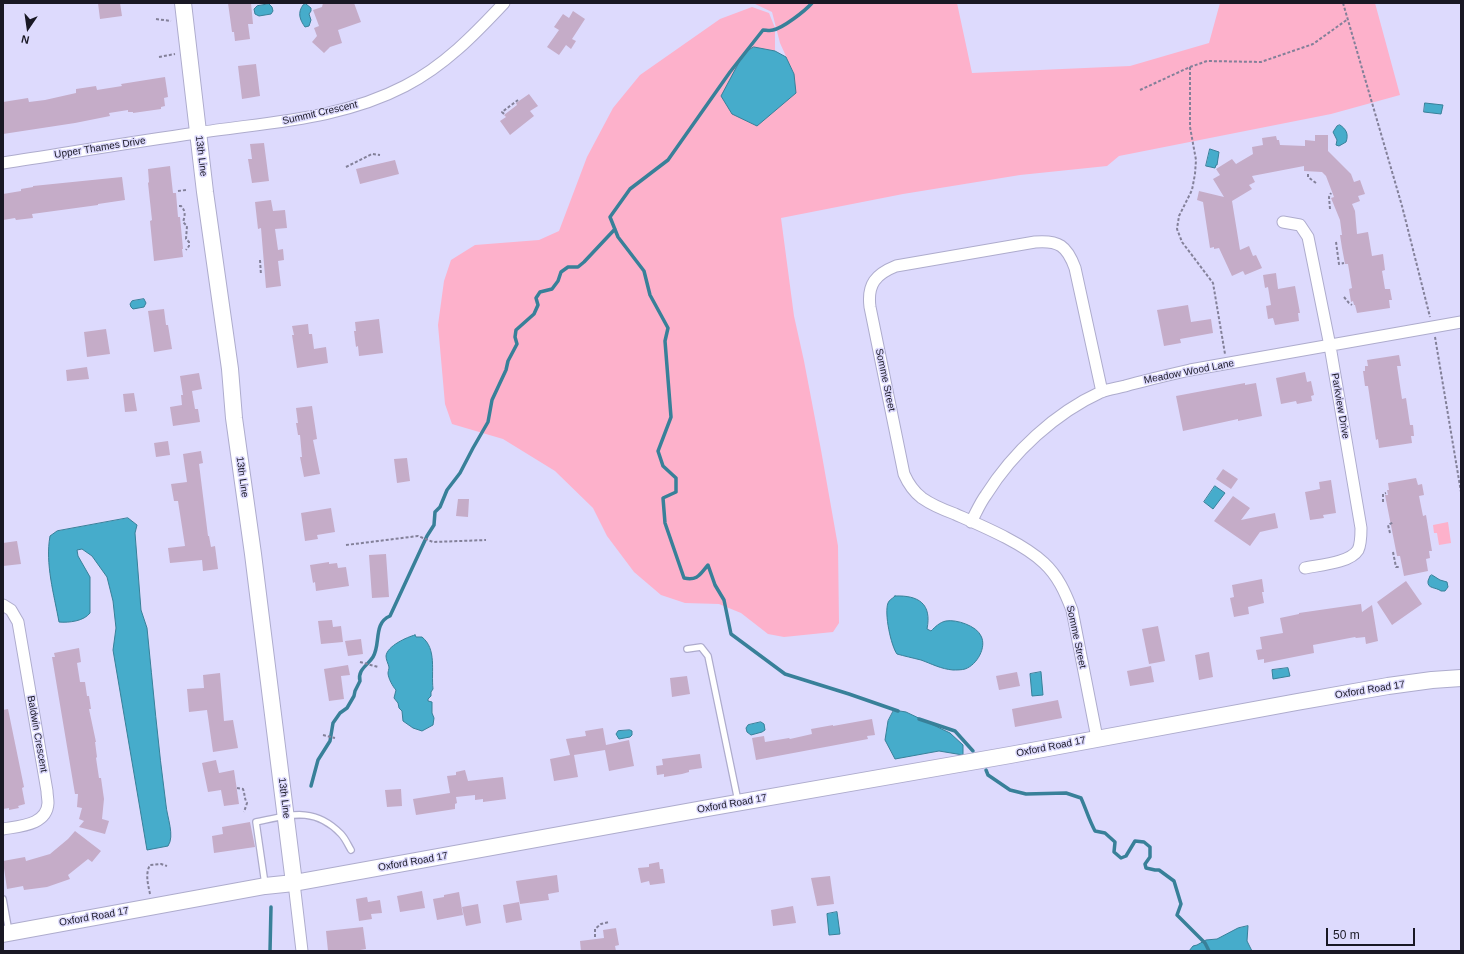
<!DOCTYPE html>
<style>
body{margin:0}
#map{position:relative;width:1464px;height:954px;overflow:hidden;background:#dddafd;font-family:Helvetica,sans-serif}
canvas{display:block}
.frame{position:absolute;inset:0;border:4px solid #191824;pointer-events:none}
.north{position:absolute;left:8px;top:8px;width:40px;height:40px;-webkit-text-stroke:3px #dddafd;paint-order:stroke;rotate:193deg;font-size:11px;font-weight:700;line-height:16px;text-align:center;color:#191824}
.north::after{content:'';display:block;margin:auto;width:14px;height:18px;background:#191824;clip-path:polygon(50% 0,100% 100%,50% 72%,0 100%)}
.scale{position:absolute;left:1326px;top:928px;width:89px;height:18px;box-sizing:border-box;border:2px solid #191824;border-top:0;padding-left:5px;font-size:12px;line-height:14px;white-space:nowrap;color:#191824;-webkit-text-stroke:3px #dddafd;paint-order:stroke}
</style>
<div id="map">
<canvas width="1464" height="954"></canvas>
<div class="frame"></div>
<div class="north">N</div>
<div class="scale">50 m</div>
</div>
<script>
const context = document.querySelector('canvas').getContext('2d');
context.lineJoin = 'round';
function fillPath(path, color) { context.fillStyle = color; context.fill(path, 'evenodd'); }
function trace(path, color, width, dash) { context.strokeStyle = color; context.lineWidth = width; context.lineCap = dash ? 'butt' : 'round'; context.setLineDash(dash || []); context.stroke(path); }
function label(font, color, halo, rows, align = 'center') {
  context.font = font + ' Helvetica,sans-serif'; context.lineWidth = 3; context.setLineDash([]); context.textBaseline = 'middle'; context.strokeStyle = halo; context.fillStyle = color; for (const [text, x, y, turn = 0] of rows) {
    context.save(); context.translate(x, y); context.rotate((+turn || 0) * Math.PI / 180); context.textAlign = isNaN(turn) ? turn : align; if (halo) context.strokeText(text, 0, 0); context.fillText(text, 0, 0); context.restore();
  }
}
fillPath(new Path2D(`
 M753 3H957L972 73 1130 66 1209 43 1220 3H1375L1400 95 1331 114 1119 156 1107 166 1020 175 903 194 781 218 794 316 804 361 821 450 838 546 839 623 833 632 784 637 768 634 741 613 719 604 685 603 661 595 634 572 607 536 593 508 555 471 503 439 452 424 445 404 438 325 444 281 451 260 475 245 539 240 559 231 587 157 613 108 640 75 720 19 752 7 769 13 775 28V51L754 47 794 74 780 43 772 12Z
 M1448 522 1451 543 1439 545 1437 533H1434L1433 525Z`), '#fdb1cb');
const water = new Path2D(`
 M269 4 272 7 273 11 271 14 259 16 255 14 254 9 257 6Z
 M306 4 311 8V11L309 14 311 20 309 26 305 27C300 20 297 13 303 5Z
 M754 47 775 51 786 57 794 74 796 93 757 126 732 114 721 96 744 53Z
 M1425 103 1443 105 1441 114 1424 112Z
 M1340 125C1346 129 1349 134 1346 142L1339 146 1336 145 1337 140 1333 132 1337 126Z
 M1210 149 1219 152 1217 165H1216L1215 168 1206 166Z
 M144 299 146 303 144 307 133 309 131 307 130 304 132 301Z
 M1215 486 1225 493 1213 509 1204 502Z
 M128 518 137 525 135 533 141 610 147 628C153 687 158 746 166 805 167 817 175 836 168 846L147 850 113 650 116 628 113 601 107 577 92 556 82 549 77 550 78 556 90 577V613C84 621 69 623 59 622 54 594 45 564 50 536L57 531Z
 M1432 575 1440 580 1447 582 1448 587 1445 591H1441C1436 587 1427 589 1428 581L1430 576Z
 M895 596C919 595 932 604 927 629L931 631C935 627 940 622 946 621 956 619 977 626 981 636 987 647 977 665 965 669 962 670 956 670 953 670 941 669 932 664 921 660 913 658 904 656 897 654 891 646 884 613 888 603 889 600 892 599 895 596Z
 M415 635 416 637H422C437 649 431 671 433 689L431 692V696L428 699V701L432 702V713L434 718 433 725 422 731 413 728 403 721 402 711 399 708 398 703 394 698 396 690C393 687 388 678 388 673 388 672 389 669 389 667 388 663 386 660 386 656 387 646 407 637 415 635Z
 M1288 668 1290 676 1273 679 1272 670Z
 M1041 672 1043 695 1032 696 1030 674Z
 M894 710 906 712 950 733 963 745V755L939 751 895 759 885 740 888 721Z
 M761 722 764 724 765 730 762 732 751 735 747 732 746 728 748 725Z
 M630 730 632 731V735L630 737 619 739 616 734 618 731Z
 M837 912 840 934 829 935 827 914Z
 M1248 926 1247 941 1252 951H1189L1193 946 1197 945 1206 940 1217 939 1238 928Z`);
fillPath(water, '#46accb');
trace(water, '#388099', 1);
trace(new Path2D(`
 M812 3C805 11 783 28 773 30 770 31 766 30 763 30L730 72 668 160 630 189 610 217 618 237 644 271 650 295 668 328 665 341 671 417 658 451 663 466 676 478V492L663 498 665 523 684 578C698 581 700 574 708 565L715 585 724 600 731 634 785 674 849 694 898 711
 M919 719 955 731 973 751
 M986 770 988 775 1010 790 1026 794 1066 793 1081 798C1086 809 1089 820 1095 831L1105 833 1115 842 1114 852 1121 858 1126 856 1135 841 1144 842 1150 847V857L1145 864 1146 868 1155 870H1159L1174 881 1181 904 1177 915 1205 943 1209 951
 M311 786 318 760 330 741 333 723 340 713 347 708 354 696 355 691 360 681C357 670 368 665 373 657 381 644 373 623 390 616L427 536 434 525 435 512 440 507 447 490 460 473 473 448 488 422 492 400 506 370 508 361 517 344 515 337 516 330 534 314 538 305 536 298 540 292 552 289 558 281 561 272 568 267H578L584 262 615 229
 M270 951 271 907`), '#388099', 3.5);
fillPath(new Path2D(`
 M98 3H120L122 16 100 19Z
 M228 3H251L253 24H248L250 39 235 41 234 32H232Z
 M323 3H354L361 22 338 30 342 43 330 47 324 53 312 42 317 36 314 28 319 26 313 10 322 7Z
 M573 11 585 19 572 39 576 41 571 49 566 45 559 55 547 47 559 30 554 27 563 14 569 18Z
 M256 64 260 96 242 99 238 66Z
 M165 77 168 97 164 98 165 106 161 107V109L133 113V112H128V110L109 113 110 116 75 123 3 134V102L28 98 29 102 45 100 76 93V89L96 86 97 90 122 86 121 84Z
 M529 94 538 106 530 111 534 116 510 135 500 121 506 117 504 115 517 105 516 103Z
 M1315 135H1328V151L1351 174 1354 182 1360 180 1365 194 1358 196 1360 201 1352 204 1355 211 1357 234 1368 232 1372 256 1383 254 1385 270 1382 271 1385 289H1390L1392 300H1389L1390 308 1357 313 1355 305H1354L1353 301 1351 302 1349 289 1352 288 1348 264H1345L1342 248 1340 235H1342L1340 220 1331 198 1334 197 1326 176 1322 172 1304 171V166L1252 176 1255 182 1249 185 1252 189 1232 201 1240 250 1249 246 1253 256 1256 255 1262 268 1245 275 1243 271 1232 276 1219 248 1214 249V247L1210 248 1203 202 1197 200 1199 191 1224 197 1213 179 1220 175 1216 169 1232 159 1236 164 1253 154 1252 147 1263 145 1262 138 1276 136 1277 140H1279L1280 145 1305 146V140L1315 141Z
 M264 143 269 181 252 183 248 159H252L250 144Z
 M395 160 399 174 360 184 356 169Z
 M170 166 173 193H176L178 217H180L183 249H182L183 257 154 261 150 221 152 220 148 183 149 182 148 169Z
 M122 177 125 200 98 204V205L32 214 33 218 16 220 15 218 3 220V194L21 191V189L33 187V186Z
 M271 200 273 211 285 210 287 228 275 229 278 250 283 249 284 260 278 261 281 286 266 288 261 228 258 229 255 202Z
 M1276 273 1278 289 1295 286 1300 313H1298L1299 321 1275 325 1273 318 1268 319 1266 306 1271 305 1268 287 1265 288 1263 275Z
 M1188 305 1191 322 1211 319 1213 333 1180 339 1181 343 1164 346 1157 310Z
 M164 309 166 325H168L172 349 154 352 148 311Z
 M379 319 383 353 359 356 358 346 356 347 354 331H356L355 322Z
 M308 324 309 334H312L314 349 326 347 328 363 297 368 292 335H294L292 326Z
 M106 329 110 354 87 357 84 332Z
 M1399 355 1401 366H1397L1402 399 1406 398 1410 425H1413L1414 436H1411L1412 443 1379 448 1378 439 1376 440 1368 386H1365L1363 371H1365V366H1368L1367 360Z
 M87 367 89 379 67 381 66 370Z
 M1305 372 1307 382 1311 381 1314 395 1311 396 1312 401 1297 404 1296 401 1281 404 1276 378Z
 M199 373 202 389 192 391 195 409H198L200 422 173 426 170 407 182 405 181 395H183L180 376Z
 M1245 383V385L1256 383 1262 416 1238 421V419L1183 431 1176 396Z
 M134 393 137 411 125 412 123 394Z
 M312 406 317 439 313 440 320 474 304 477 300 457H302L300 435H298L296 423H298L296 408Z
 M168 441 170 455 156 457 154 443Z
 M201 451 203 463 199 464 208 536H209L211 547 215 546 218 569 203 571 202 560 170 563 168 548 185 546 178 501H174L171 484 187 482 183 454Z
 M407 458 410 481 397 483 394 459Z
 M1223 469 1238 479 1231 489 1216 479Z
 M1416 478 1418 485 1422 484 1424 495 1419 496 1423 516 1426 515 1432 551H1429L1430 558 1426 559 1428 571 1404 576 1400 556H1397L1385 495H1388L1387 490H1389L1388 483Z
 M1331 480 1336 513 1323 515 1324 518 1310 520 1305 492 1320 489 1319 482Z
 M1233 496 1250 508 1241 520 1275 513 1278 528 1260 532 1250 546 1214 521Z
 M458 499H469L468 517 456 516Z
 M331 508 335 532 317 535 318 539 305 541 301 513Z
 M17 541 21 564 3 566V543Z
 M386 554 389 597 372 598 369 555Z
 M329 562V564L337 563 338 568 346 567 349 586 316 591 315 582 313 583 310 565Z
 M1262 579 1264 592H1262L1264 603 1248 607 1249 614 1234 617 1230 598 1234 597 1232 585Z
 M1406 581 1422 604 1392 625 1377 602Z
 M1361 604 1362 612 1372 605 1378 641 1366 644 1365 637 1356 638 1355 637 1313 645 1314 653 1264 663V659L1258 660 1256 650 1262 649 1260 637 1283 633 1280 618 1299 614V613Z
 M332 620 333 627 341 626 343 642 321 644 318 621Z
 M1158 626 1165 661 1149 664 1142 629Z
 M361 639 363 654 348 656 345 641Z
 M79 648 81 662 77 663 80 682H85L87 696H89L91 709H89L96 742H95L97 757 96 758 99 778H101L104 799 102 819 109 821 105 834 79 827 84 821 79 819 82 808 77 807 78 794H75L52 657H55L54 653Z
 M1209 652 1213 677 1199 680 1195 655Z
 M348 665 350 675 341 676 344 699 329 701 324 669Z
 M1151 666 1154 682 1130 686 1127 671Z
 M1017 672 1020 686 999 690 996 676Z
 M220 673 224 721 233 720 238 748 213 752 207 710 189 712 187 689 204 688 203 675Z
 M687 676 690 694 672 697 670 678Z
 M1058 700 1062 718 1015 727 1012 709Z
 M8 709 24 787 22 788 25 804 18 806 19 808 9 810V808L3 809V710Z
 M872 719 875 735 867 736 868 739 756 760 752 738 764 736 765 742 789 738 790 739 812 734 811 729 833 725V726Z
 M603 728 606 745 629 740 634 766 609 771 605 750 574 755 578 777 554 781 550 759 570 755 566 739 586 736 585 731Z
 M700 754 702 768 689 770V772L682 774 664 777V774L657 775 656 766 663 765 662 759Z
 M216 760 219 773 234 770 239 804 224 806 221 790 208 792 202 763Z
 M465 770 468 781 503 777 506 799 483 802V799L475 800V795L456 797 457 803 455 804V809L416 815 413 799 450 793 447 776 456 775V772Z
 M401 789 402 806 387 807 385 790Z
 M250 822 255 847 214 853 212 836 223 834 222 827Z
 M75 831 101 851 92 862 88 859 68 875 70 879 47 887 24 890 23 886 7 889 3 861 25 857 26 861 50 854 68 839Z
 M659 862 660 869H663L665 883 650 885 649 881 641 883 638 868 649 867V864Z
 M557 875 559 892 548 894 549 900 520 904 516 881Z
 M830 876 834 904 817 906 811 878Z
 M422 891 425 908 400 912 397 896Z
 M459 892 463 915 437 920 433 899 444 897V895Z
 M367 897 368 902 380 900 382 913 371 914 372 919 359 921 356 899Z
 M519 902 522 920 506 923 503 905Z
 M478 904 481 923 466 926 462 907Z
 M793 906 796 923 773 926 771 910Z
 M363 927 366 949 354 951H328L326 931Z
 M616 928 619 945 615 946 616 951H581L580 941 604 938 603 930Z`), '#c5acc8');
const service = new Path2D(`
 M687 649 701 647 708 656 738 801
 M265 884 256 822C290 815 314 806 341 834 345 838 348 845 351 850
 M3 899 9 932`);
const minor = new Path2D(`
 M3 163C68 153 132 142 197 133 267 122 340 120 405 86 444 66 474 35 504 3
 M1283 222 1300 225 1308 237 1330 346 1361 528C1361 536 1361 544 1358 550 1350 563 1319 565 1305 568
 M971 522C976 513 980 503 986 495 1013 452 1055 413 1101 392 1108 389 1117 388 1125 386 1146 380 1168 375 1190 370L1461 322
 M3 605 11 610 18 622 47 791C47 795 48 799 48 803 47 825 20 826 3 829
 M1097 738 1072 610C1065 592 1058 576 1044 563 1023 543 982 526 955 514 944 510 932 505 922 498 914 492 908 483 904 474L870 307C867 284 876 274 896 266L1035 242C1059 240 1067 246 1075 268L1102 392
 M294 883 302 951`);
const secondary = new Path2D(`
 M183 3 205 192 230 369 234 418 253 554 294 883
 M3 934 265 886 294 883 708 808 1010 755 1297 702 1388 686 1432 680 1461 678`);
trace(service, '#aeaccd', 8);
trace(minor, '#aeaccd', 13);
trace(secondary, '#aeaccd', 18);
trace(new Path2D(`
 M1343 3 1402 206 1430 317
 M156 19 171 21
 M159 57 175 54
 M1190 67V127L1196 160 1195 174 1192 190 1179 216 1177 229 1182 242 1213 283 1225 354
 M1140 90 1190 67 1207 61 1261 62 1313 44 1348 19
 M504 114 502 112 518 100
 M346 167 372 154 380 155
 M1308 174V177L1316 183
 M178 191 186 190
 M179 206H181C186 211 185 216 183 222L187 226 186 239 189 242V246L186 250
 M1330 209 1329 197 1331 193
 M1336 242 1339 264 1344 263
 M260 260 261 275
 M1344 297 1349 303 1352 305
 M1435 337 1461 492
 M1383 502V494L1386 493
 M1390 533 1388 525 1394 522
 M346 545 418 536 433 542 486 540
 M1393 552 1396 567H1399
 M360 662 378 667
 M323 735 335 738
 M237 788 243 789C245 794 244 798 247 803L244 812
 M150 894C148 884 145 874 150 865L161 864 167 866
 M595 937V929L601 924 609 922`), '#838099', 2, [3, 2]);
trace(service, '#fff', 5.5);
trace(minor, '#fff', 11);
trace(secondary, '#fff', 16);
label('10px', '#191824', '#dddafd', [
 ["Summit Crescent",320,113,-13],
 ["Upper Thames Drive",100,148,-9],
 ["13th Line",201,156,83],
 ["Meadow Wood Lane",1189,372,-11],
 ["Somme Street",885,380,78],
 ["Parkview Drive",1340,406,80],
 ["13th Line",242,477,82],
 ["Somme Street",1076,637,78],
 ["Oxford Road 17",1370,690,-9],
 ["Baldwin Crescent",37,734,80],
 ["Oxford Road 17",1051,747,-11],
 ["13th Line",284,798,83],
 ["Oxford Road 17",732,804,-10],
 ["Oxford Road 17",413,862,-10],
 ["Oxford Road 17",94,917,-10]
]);
</script>
